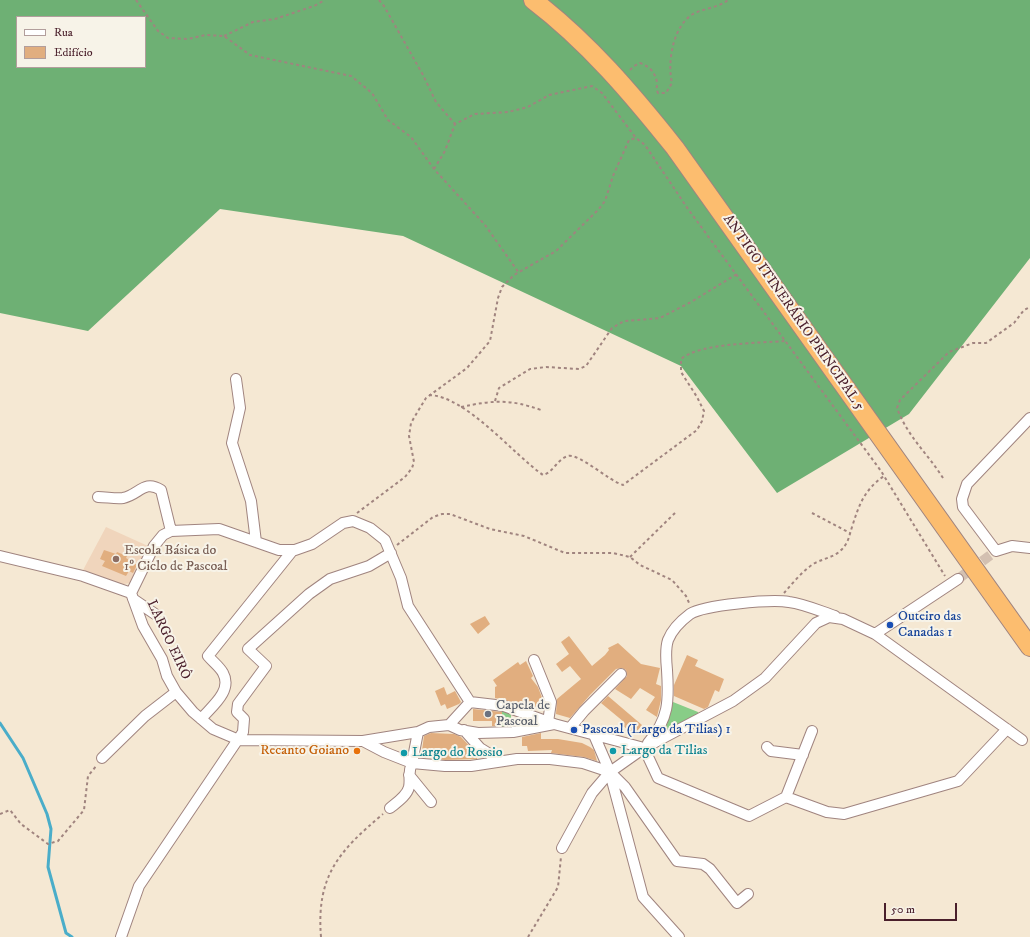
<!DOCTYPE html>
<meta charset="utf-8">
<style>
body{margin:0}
#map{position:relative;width:1030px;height:937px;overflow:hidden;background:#f5e8d3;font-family:"IM FELL DW Pica",serif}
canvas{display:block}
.legend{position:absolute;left:16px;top:16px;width:130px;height:52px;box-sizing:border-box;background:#f7f3e8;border:1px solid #b29e9c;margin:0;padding:5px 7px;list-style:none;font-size:12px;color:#4a1f2b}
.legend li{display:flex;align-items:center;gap:8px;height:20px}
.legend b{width:20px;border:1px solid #b29e9c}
.scale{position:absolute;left:884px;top:903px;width:73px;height:18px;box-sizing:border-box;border:2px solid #4a1f2b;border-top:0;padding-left:5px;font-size:12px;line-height:14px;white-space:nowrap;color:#4a1f2b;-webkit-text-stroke:3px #f7f3e8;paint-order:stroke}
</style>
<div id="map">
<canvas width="1030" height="937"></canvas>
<ul class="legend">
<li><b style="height:5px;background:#fff"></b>Rua</li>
<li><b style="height:11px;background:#e1ae7f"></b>Edifício</li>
</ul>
<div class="scale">50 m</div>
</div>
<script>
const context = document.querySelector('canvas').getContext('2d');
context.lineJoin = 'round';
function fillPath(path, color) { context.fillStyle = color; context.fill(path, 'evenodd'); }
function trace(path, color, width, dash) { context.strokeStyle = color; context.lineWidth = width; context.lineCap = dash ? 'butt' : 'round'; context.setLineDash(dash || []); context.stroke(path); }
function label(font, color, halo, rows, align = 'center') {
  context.font = font + ' "IM FELL DW Pica",serif'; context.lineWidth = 4; context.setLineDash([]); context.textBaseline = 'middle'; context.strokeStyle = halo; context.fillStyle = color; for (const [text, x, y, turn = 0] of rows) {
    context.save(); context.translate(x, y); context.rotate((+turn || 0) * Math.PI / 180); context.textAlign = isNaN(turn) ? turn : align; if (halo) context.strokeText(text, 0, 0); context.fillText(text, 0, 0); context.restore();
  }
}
fillPath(new Path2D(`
 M106 527 148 546 132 583 123 584 82 572Z`), '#f0d5bc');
fillPath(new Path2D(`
 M673 702 698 712 699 714 668 730 666 728Z
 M502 708 511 713V719L508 726 502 728Z`), '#88cd87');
fillPath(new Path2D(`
 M0 0H1030V258L909 414 777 493 681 366 403 236 220 209 88 331 0 313ZM17 17H145V67H17Z`), '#6eb074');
trace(new Path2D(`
 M0 723 23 758 47 814 51 829 48 867 66 933 72 937`), '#4aadc9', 3);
fillPath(new Path2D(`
 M104 550 116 554 117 552 127 556 126 558 137 565 133 573 129 571 126 576 102 566 105 561 100 559Z
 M485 616 490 624 478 634 470 624Z
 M569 636 592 666 605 655 609 650 608 648 618 643 641 664 660 668 656 684 661 686V700L657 717 646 710 655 697 640 688 631 699 615 689 627 676 626 670 622 668 616 669 590 695 570 718 556 714 557 699 581 679 570 666 562 672 556 664 569 654 561 642Z
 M687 655 698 660 695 666 724 679 719 692 715 690 708 707 704 709 674 696V685Z
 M526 661 533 676 531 678 538 687 544 703 543 710 495 698V687L497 686 493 680 518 662 520 665Z
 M444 687 447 695 455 691 461 702 459 704 447 709 445 704 441 706 435 691Z
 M608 696 642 725 634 735 622 725 624 722 601 703Z
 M473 709 502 712V726H492V721H473Z
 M431 733 454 734 461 737 477 754V759L445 760 421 757 424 736Z
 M541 733V739H558L582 743 590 747 594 750 597 761 584 757 551 753 552 750 528 751 527 746H522V737Z`), '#e1ae7f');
trace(new Path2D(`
 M958 579 996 551`), '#d3c0b1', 10, [10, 5]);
const street = new Path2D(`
 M236 379 240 408 232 443 251 501 256 542
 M1030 418 967 484 962 499 963 507 996 551 1012 546 1030 548
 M98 497C106 497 116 499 123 498 139 495 144 479 161 490L171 531
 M0 556 83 576 131 593
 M131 593 154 546 163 535 171 531 219 529 279 550H295L312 544 343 523 353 521 370 528 385 540 401 578 408 606 470 702
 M131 593 143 626 162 659 167 676 176 692 193 712 213 729 239 740 363 741 418 732 412 763 384 752 363 741
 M133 599 155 614
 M875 634 958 579
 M534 660 551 702 548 722
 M201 719C211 707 233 691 223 673 220 667 213 662 208 656L293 550
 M554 724 504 706 470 702 449 725 460 730 478 733 513 732 554 724 644 748 610 772 594 735
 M570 728 584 711 621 674
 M464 730 480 748 501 761
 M418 732 429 727 449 725
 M648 743C669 719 669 701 667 670 666 660 665 649 668 640 672 630 682 620 690 614 704 605 771 599 789 602 804 604 820 611 835 616
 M767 747 771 751 803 755
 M644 748 733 701 765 678 816 623 829 617 843 619 875 634 1022 740
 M644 748 658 778 749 816 786 797 827 812 844 814 958 781 1007 729
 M102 758 145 716 176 692
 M610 773 643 897 679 937
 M409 775 431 802
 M786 797 812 731
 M390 808C396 803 407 796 409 787 411 777 407 775 412 763L445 766H471L517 759H550L583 763 610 772 625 787 677 861 703 864 710 869 737 903 748 894
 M562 848 592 793 610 772
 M121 937 139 886 243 732 244 719 237 712 238 704 266 666 248 649 309 594 330 579 369 566 391 553`);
const highway = new Path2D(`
 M533 0C588 42 632 94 675 148L1030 647`);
trace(street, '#a0847f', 12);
trace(highway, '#a0847f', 20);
trace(new Path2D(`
 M136 0 158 31 168 38 188 39 205 35 224 36 250 55 351 76 372 93 388 120 411 137 434 169 485 225 519 273
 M379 0 384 6 423 75 436 102 455 124
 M224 36 253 22 275 19 314 6 325 0
 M630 70 634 66 640 63C649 66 656 73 657 83 657 87 656 89 658 93H666L672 83C667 62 673 26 693 14 704 8 718 8 728 0
 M434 169 445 151 455 124 475 114 508 112 528 107 549 95 592 86 602 93 636 138
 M429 395C466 396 513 454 543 475 554 472 557 459 568 456 579 453 609 481 623 485L697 430 702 421 704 411 697 397 681 372V359C699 343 760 343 786 341
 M495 401 499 388 530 369 546 367 579 369 586 366 612 328 624 321 660 318 691 302 737 274
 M461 407C494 400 510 399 541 410
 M943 478C928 454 907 436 897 408L900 400 949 352 973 343H986L1014 323 1024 310 1030 307
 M357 513 405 477 412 468 414 462 409 436 411 423 418 411 426 398 467 368 490 341 498 298 502 287 514 275 556 251 598 210 605 201 613 176 629 140 636 138 645 145 688 209 881 471 945 576
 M812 513 850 533
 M397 545 433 517 442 514H450L490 529 524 536 565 553H613L630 557 640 565 672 580 686 596 690 605
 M630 557 677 511
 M784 593C793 583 803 570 815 563 827 557 838 557 846 544 849 539 850 533 852 527 859 505 864 490 884 476
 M0 814 10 810 21 824 48 844 58 841 84 810 88 776 97 765
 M321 937C316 876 339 851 383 814
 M528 937 558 887 561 857`), '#a0847f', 2, [3, 3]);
trace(street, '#fff', 10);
trace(highway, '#fcbd6f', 18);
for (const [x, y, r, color] of [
 [116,559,4,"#8d6e63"],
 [890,625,4,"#1a4fb4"],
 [488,714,4,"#6b7280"],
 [574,730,4,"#1a4fb4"],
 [357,751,4,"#e8710a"],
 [613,751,4,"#0f9aa8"],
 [404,753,4,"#0f9aa8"]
]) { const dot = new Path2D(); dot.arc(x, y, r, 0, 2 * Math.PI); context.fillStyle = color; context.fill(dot); trace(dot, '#f7f3e8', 1.5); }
label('14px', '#4a1f2b', '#f7f3e8', [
 ["ANTIGO ITINERÁRIO PRINCIPAL 5",793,313,55],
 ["LARGO EIRÔ",168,640,65]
]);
label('14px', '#785e54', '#f7f3e8', [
 ["Escola Básica do",124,551],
 ["1º Ciclo de Pascoal",124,567]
], 'left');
label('14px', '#164399', '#f7f3e8', [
 ["Outeiro das",898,617],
 ["Canadas 1",898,633],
 ["Pascoal (Largo da Tilias) 1",582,730]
], 'left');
label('14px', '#5b616d', '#f7f3e8', [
 ["Capela de",496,706],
 ["Pascoal",496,722]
], 'left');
label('14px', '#c56008', '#f7f3e8', [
 ["Recanto Goiano",349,751]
], 'right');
label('14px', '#0d838f', '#f7f3e8', [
 ["Largo da Tilias",621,751],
 ["Largo do Rossio",412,753]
], 'left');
</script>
